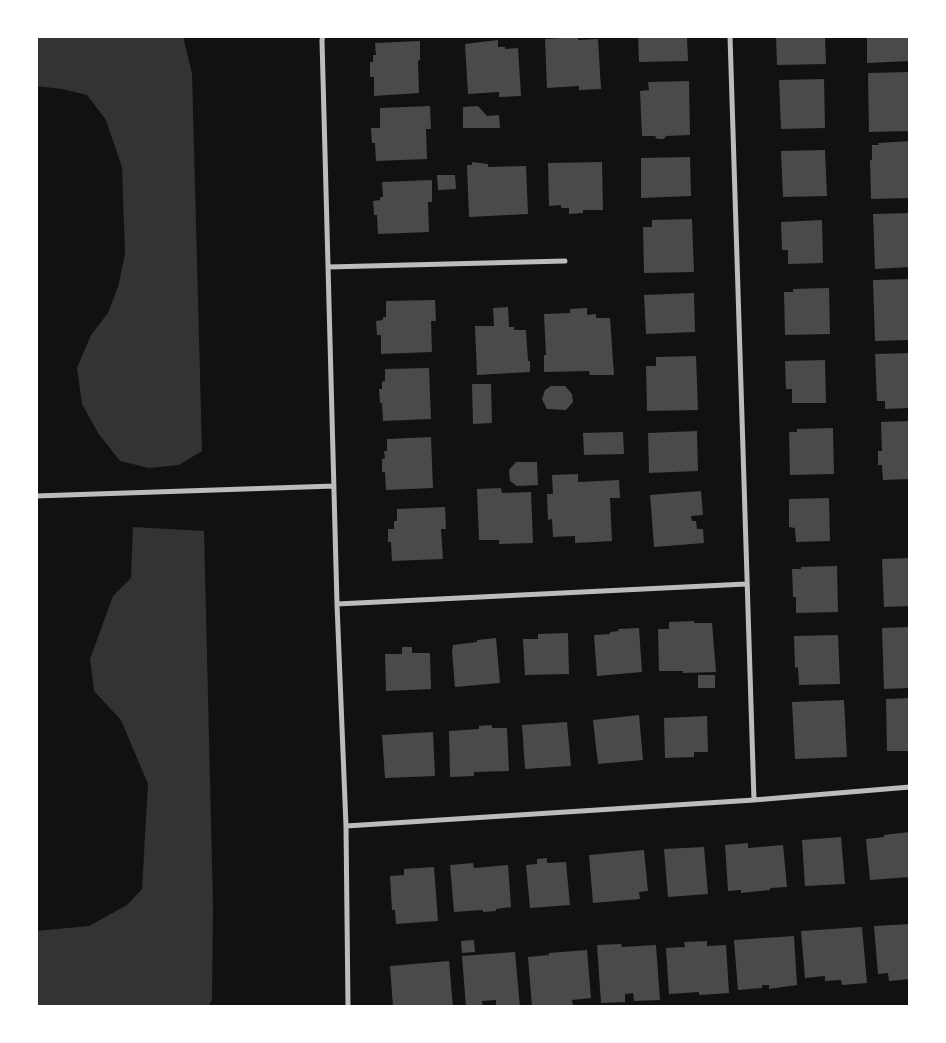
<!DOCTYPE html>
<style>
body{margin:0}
#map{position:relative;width:946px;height:1043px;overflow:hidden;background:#111;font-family:"Asap Condensed",sans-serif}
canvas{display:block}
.frame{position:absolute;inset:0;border:38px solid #fff;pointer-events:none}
</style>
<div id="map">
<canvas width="946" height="1043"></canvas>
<div class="frame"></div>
</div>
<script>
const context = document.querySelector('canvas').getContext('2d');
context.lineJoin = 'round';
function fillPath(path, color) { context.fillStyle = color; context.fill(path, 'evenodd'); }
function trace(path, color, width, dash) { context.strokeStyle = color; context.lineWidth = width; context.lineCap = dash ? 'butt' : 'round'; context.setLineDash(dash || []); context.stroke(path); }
fillPath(new Path2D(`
 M36 36H183L192 74 202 451 179 465 149 468 120 461 98 433 82 404 77 368 91 335 108 313 118 287 125 254 122 167 106 120 87 95 62 89 36 86Z
 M133 527 204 531 213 906 212 999 208 1007H36V931L89 926 127 905 142 889 148 784 121 720 94 691 90 659 113 596 131 578Z`), '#333');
fillPath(new Path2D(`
 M563 36H578V40L598 39 601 89 579 90V86L547 88 545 39 563 38Z
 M638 36H687L688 61 639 62Z
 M776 36H825L826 64 777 65Z
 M867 36H910V61L867 63Z
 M498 40V47H505V49L518 48 521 96 499 97V92L468 94 465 44Z
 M420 41V60L418 61 419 93 374 96V77H370V62H373V55H376L375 43Z
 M910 72V131L869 132 868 73Z
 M824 79 825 128 781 129 779 80Z
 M689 81 690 135 666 136 664 139H657L655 136H642L640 91 649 90 648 82Z
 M430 106 431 129H426L427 159 376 161 375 143H372L371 128H380V108Z
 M478 106 487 116 499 115 500 128H463V107Z
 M910 141V198L871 199 870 160H872V145H879L878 143Z
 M825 150 827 196 783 197 781 151Z
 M690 157 691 196 641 198V158Z
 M472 162 488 164V167L526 166 528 214 469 217 467 165H472Z
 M602 162 603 210H583V213L569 214V208H561V205L549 206 548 163Z
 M437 175H455L456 189 438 190Z
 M432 180V202H428L429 232 378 234 377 215H374L373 201 380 200V197H383L382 182Z
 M910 213V267L875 269 873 214Z
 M692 219 694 272 644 273 643 227H652V220Z
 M822 220 823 263 788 264V250H782L781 222Z
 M910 279V340L875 341 873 280Z
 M829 288 830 334 785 335 784 292H793V289Z
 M694 293 695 332 646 334 644 295Z
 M435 300 436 321H431L432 352 381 354V335H377L376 321 383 320V317H386V301Z
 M508 307 509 327H514V330H526L528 361H530V372L477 375 475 326H494L493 308Z
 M587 308V315L596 314V318H610L614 375H590L589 371 544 372V355H546L544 314 570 313V309Z
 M910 353V408L885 409V401H877L875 354Z
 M696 356 698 410 647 411 646 366H656V357Z
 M825 360 826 403H792V389H786L785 361Z
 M429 368 431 419 383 421 382 403H380L379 389H382V382L385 381V369Z
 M472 384H491L492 423 473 424Z
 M551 386H565L572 394 573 402 566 410 547 409 542 399 545 390Z
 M910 421V479L883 480 882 465H878V451H882L881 422Z
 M833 428 834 474 790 475 789 432H797V429Z
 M697 431 698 471 649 473 648 433Z
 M623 432 624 454 584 455 583 433Z
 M431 437 433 488 386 490 385 472H382V459L385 458 384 451H387V439Z
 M516 462H537L538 485 517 486 510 481 509 470Z
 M578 474V482L619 480 620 498H610L612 541 575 543V536L553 537 552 519 548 520 547 494H553L552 475Z
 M501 488 502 493 531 492 533 543 499 544V540H479L477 489Z
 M701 491 703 515 691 516 692 521H696L697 529H703L704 543 654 547 650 495Z
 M829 498 830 541 796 542 795 528 789 527V499Z
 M445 507 446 529H441L443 559 392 561 391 542H388V529H394V521H397V509Z
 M910 558V606L884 607 882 559Z
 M837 566 838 612 796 613V597H793L792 569H801V567Z
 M694 621V623H712L716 672 683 673V671H659L658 629H669V622Z
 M910 627V688L884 689 882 628Z
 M639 628 642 672 597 676 594 635 610 634V632L619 631 618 629Z
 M568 633 569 674 525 675 523 639H538V634Z
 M838 635 840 684 799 685 798 667 795 668 794 636Z
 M496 638 500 683 455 687 452 651 453 645 477 642V640Z
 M402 647H412V653H430L431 689 386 691 385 654H402Z
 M698 675H715V688H698Z
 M910 698V751H887L886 699Z
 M844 700 847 757 795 759 792 702Z
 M639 715 643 760 598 764 593 720Z
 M707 716 708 752H694V757L665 758 664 718Z
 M567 722 571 766 525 769 522 725Z
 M492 725V728H507L509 771 474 772V776L450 777 449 731 479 729V726Z
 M433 732 435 776 385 778 382 735Z
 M910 832V877L870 880 866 839 884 837V835Z
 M841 837 845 884 805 886 802 840Z
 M748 843V848L783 845 787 887 770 888V890L741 893V890L728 891 725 845Z
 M704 847 708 894 668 897 664 849Z
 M644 850 648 891 639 892 640 899 593 903 589 855Z
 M547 858V863L566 862 570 905 530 908 526 865 537 864V859Z
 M473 863 474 868 508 865 511 907 496 909V911L483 912V910L454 912 450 865Z
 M434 867 438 921 396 924 395 910H392L390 876 404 875V869Z
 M910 924V979L889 981 888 973 878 974 874 926Z
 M862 927 867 983 842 985 841 980 825 981V976L805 978 801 931Z
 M794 936 797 985 769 989V985H762V988L738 990 734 940Z
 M474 940 475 952 462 953 461 941Z
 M707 941V946L726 945 729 993 699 995V992L669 994 666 948 685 947 684 942Z
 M621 944 622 947 656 945 660 1000 634 1001 633 993 625 994V1002L601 1003 597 945Z
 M587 950 591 998 572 1000 573 1005 532 1007 528 957 549 955V953Z
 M515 952 520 1007H496V1000L482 1001 483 1006 466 1007 462 956Z
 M449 961 453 1007H393L390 966Z`), '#4a4a4a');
trace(new Path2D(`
 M323 36 322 40 337 604 346 826 348 1007
 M730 36 754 800
 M328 267 565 261
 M36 496 334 486
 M337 604 746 584
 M346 826 754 800 910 787`), '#bcbcbc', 5);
</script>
